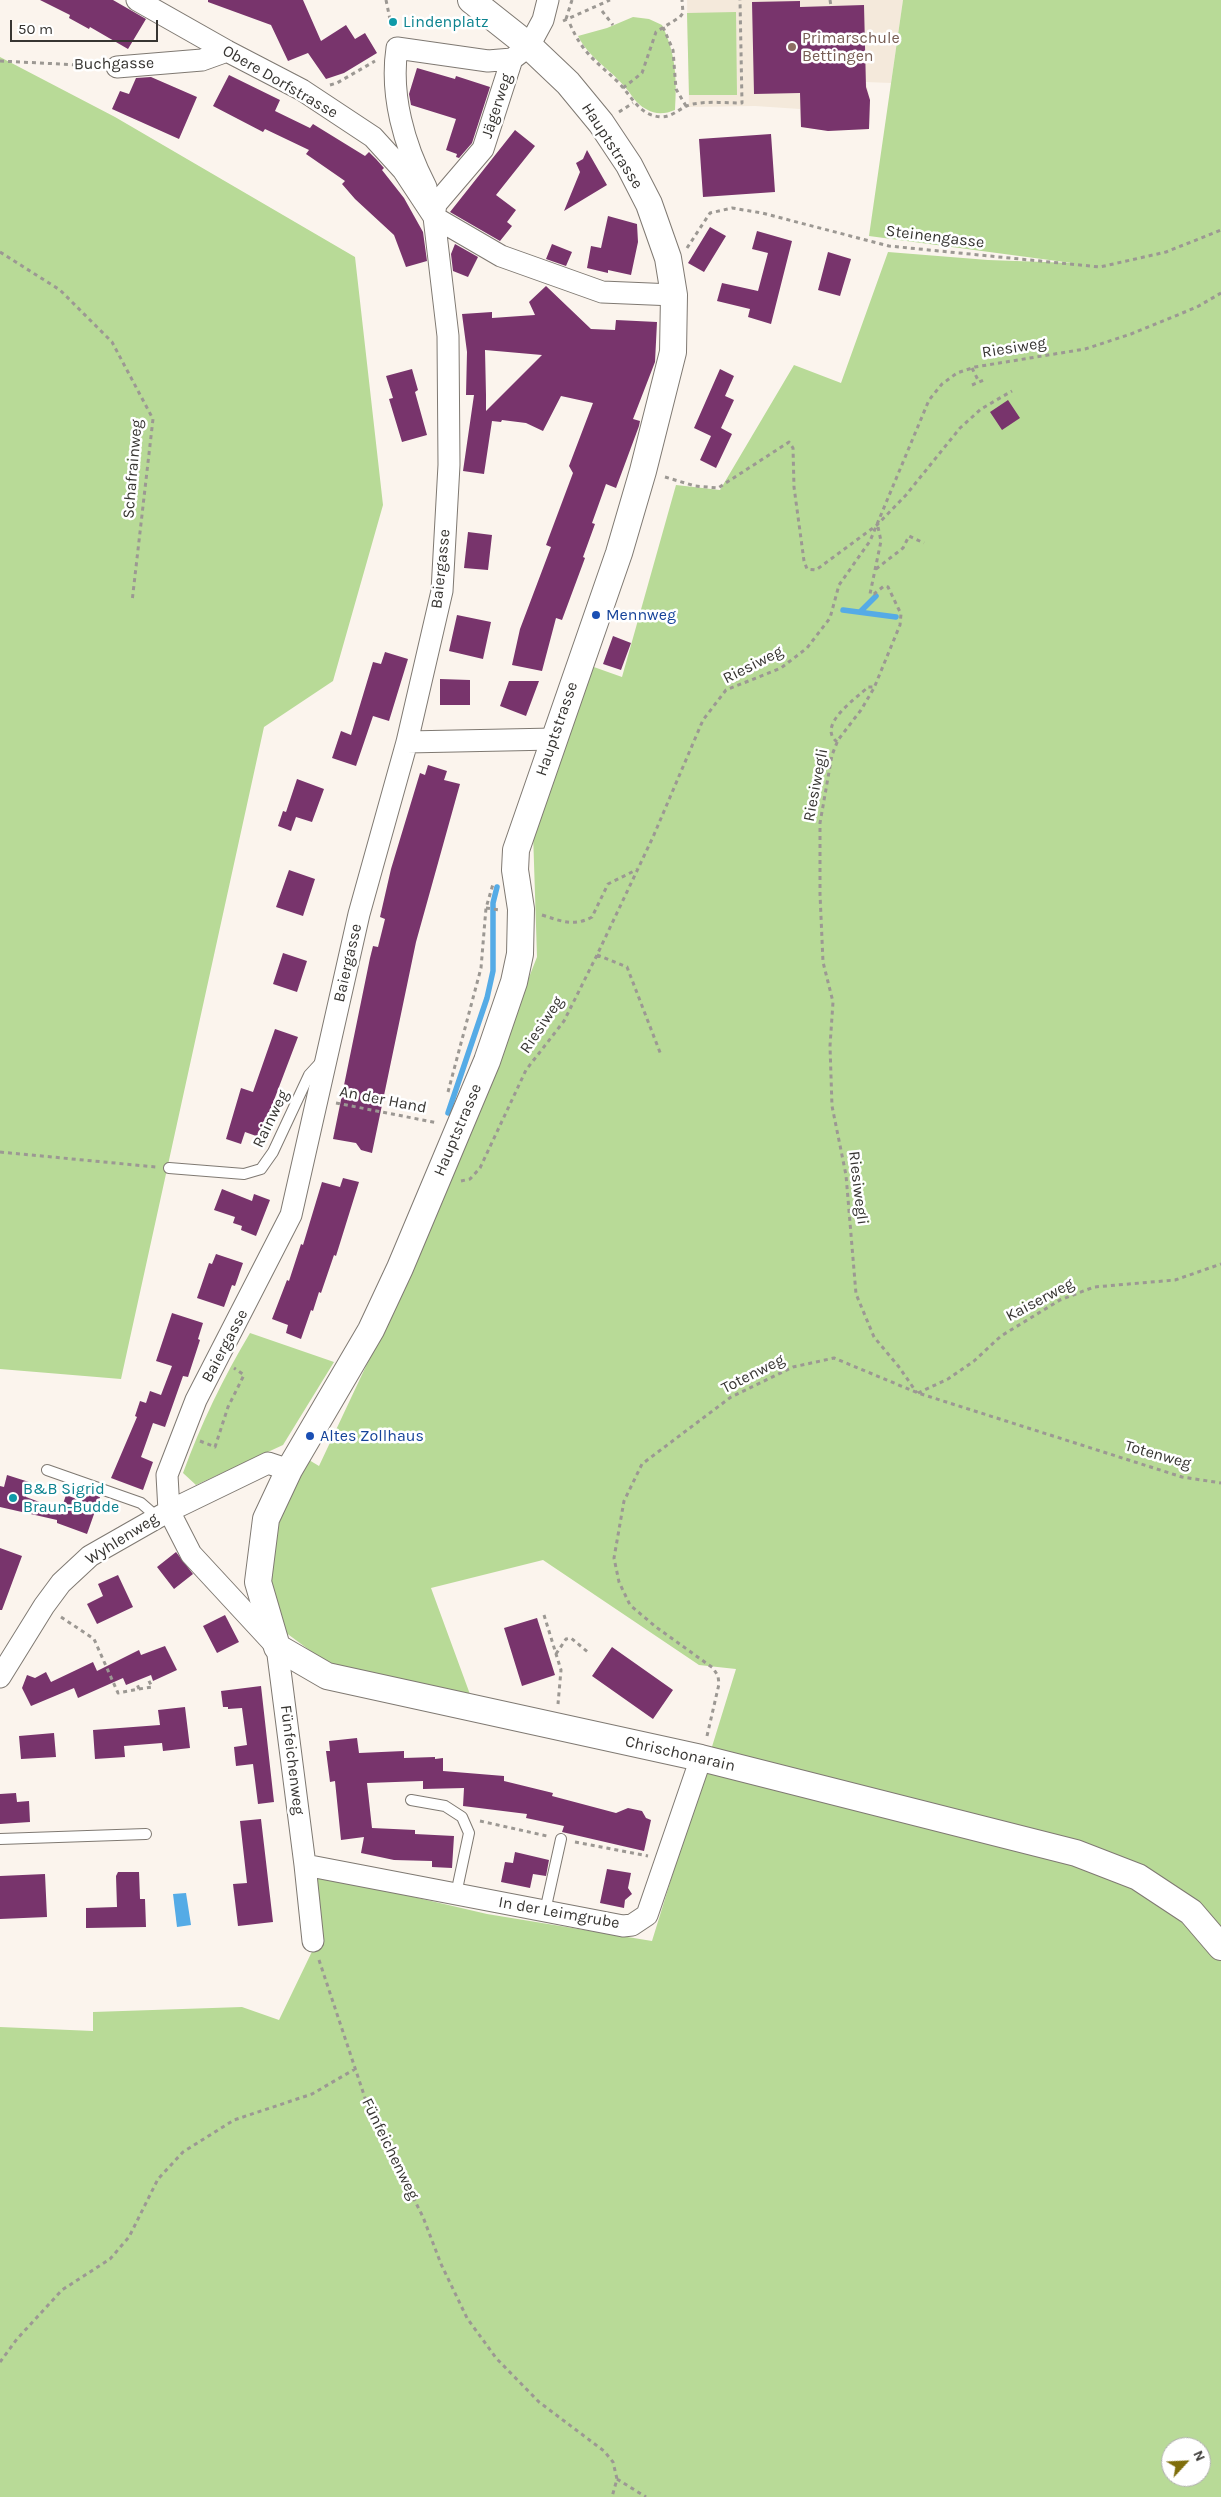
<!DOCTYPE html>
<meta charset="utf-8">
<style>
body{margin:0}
#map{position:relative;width:1221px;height:2497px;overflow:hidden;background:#fbf4ed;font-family:Karla,sans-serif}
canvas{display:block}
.north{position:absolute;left:1161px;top:2437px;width:50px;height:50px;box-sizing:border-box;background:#fff;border:1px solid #afaead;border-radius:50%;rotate:65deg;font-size:14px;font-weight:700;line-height:20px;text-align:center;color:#373532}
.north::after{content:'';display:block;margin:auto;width:18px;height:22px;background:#7f6e0b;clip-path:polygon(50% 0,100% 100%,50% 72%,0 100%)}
.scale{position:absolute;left:10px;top:20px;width:148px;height:22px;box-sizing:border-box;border:2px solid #373532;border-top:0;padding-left:6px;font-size:15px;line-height:18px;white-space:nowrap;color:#373532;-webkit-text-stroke:4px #fff;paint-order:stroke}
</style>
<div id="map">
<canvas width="1221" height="2497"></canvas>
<div class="north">N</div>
<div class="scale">50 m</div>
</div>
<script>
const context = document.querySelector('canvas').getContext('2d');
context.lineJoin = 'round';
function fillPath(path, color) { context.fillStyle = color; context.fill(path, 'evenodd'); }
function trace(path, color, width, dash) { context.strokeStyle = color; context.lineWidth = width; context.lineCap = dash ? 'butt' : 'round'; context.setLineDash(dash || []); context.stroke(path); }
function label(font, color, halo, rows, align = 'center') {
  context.font = font + ' Karla,sans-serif'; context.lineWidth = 5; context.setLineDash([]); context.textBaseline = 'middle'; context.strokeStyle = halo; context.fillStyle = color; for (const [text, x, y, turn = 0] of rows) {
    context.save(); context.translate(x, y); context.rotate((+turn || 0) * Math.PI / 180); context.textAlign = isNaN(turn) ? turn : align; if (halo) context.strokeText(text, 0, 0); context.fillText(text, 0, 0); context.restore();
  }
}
fillPath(new Path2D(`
 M687 0H903L891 83 866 82 870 100 869 129 828 131 801 127 800 109 755 106 689 107Z`), '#f4e9db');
fillPath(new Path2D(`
 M903 0H1221V2497H0V2027L93 2031V2012L242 2007 279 2020 319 1937 315 1874 487 1914 652 1941 736 1669 699 1665 543 1560 431 1588 471 1697 328 1664 285 1632 270 1577 277 1521 309 1460 319 1466 406 1281 454 1168 537 957 533 832 591 666 622 677 676 485 720 490 794 365 841 383 888 252 988 260 1072 263 869 236ZM1171 2447H1201V2477H1171Z
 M736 12 737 95H689L687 13Z
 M633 17 649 19 662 25C676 54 677 79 675 110 665 114 656 115 646 109 636 104 632 95 625 87 609 68 589 58 578 36L607 28Z
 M0 57 115 117 355 257 383 505 333 681 264 727 121 1379 0 1369Z
 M250 1333 334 1362 283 1445 196 1485 183 1473C201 1424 223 1378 250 1333Z`), '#b8da97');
fillPath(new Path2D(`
 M186 1893 191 1925 177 1927 173 1894Z`), '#55abe6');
trace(new Path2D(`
 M843 610 896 617
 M860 612 876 596
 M448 1113 487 998 493 971V903L497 887`), '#55abe6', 5.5);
fillPath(new Path2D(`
 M40 0H113L146 19 128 49 90 27 89 29 69 18 70 15Z
 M208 0H303L321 41 346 25 355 39 365 33 377 53 344 73 326 79 308 53 288 61 271 25 208 2Z
 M800 1V7L864 5 866 87 870 100 869 129 828 131 801 127 800 93 754 94 752 2Z
 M417 68 455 79 456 76 490 87 472 143 459 158 456 157 457 154 446 150 456 119 411 105 409 94Z
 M229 75 280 100 275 111 310 128 313 124 365 156 369 152 376 159 384 168 382 170 404 198 423 232 427 261 406 267 394 235 355 199 342 184 345 181 306 154 309 150 265 129 263 132 213 106Z
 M151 77 197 97 179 139 112 109 120 91 129 94 136 78Z
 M515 130 535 146 496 195 516 210 507 222 512 226 500 241 450 212Z
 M771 134 775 192 703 197 699 139Z
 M587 150 607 185 564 211 580 172 576 163 583 159Z
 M608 216 637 224 638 242 631 275 608 270V273L587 268 591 246 601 248Z
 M710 227 726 236 704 272 688 263Z
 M757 231 792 241 771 324 748 317 750 309 717 301 722 283 758 291 768 253 752 249Z
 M455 244 478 257 468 277 453 271 451 254Z
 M552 244 572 252 566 266 546 259Z
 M828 252 851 259 840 296 818 290Z
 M546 286 591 329 615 330 616 320 657 322 655 362 633 419 640 421 639 426 616 488 606 484 592 523 595 524 583 557 585 558 562 620 556 618 542 671 512 665 520 629 551 547 546 545 573 473 569 466 593 403 561 396 543 431 526 423 502 420 501 422 492 421 484 474 463 471 474 395H466L467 352 462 314 492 312V318L535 315 529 302ZM485 350 542 355 486 411V395Z
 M412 369 418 390 415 392 427 435 402 442 389 399 393 398 386 376Z
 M720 369 734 376 725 396 734 400 721 428 732 434 716 468 700 460 711 436 694 428Z
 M1008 400 1020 418 1002 430 990 412Z
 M468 532 492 535 488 570 464 568Z
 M457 615 491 622 483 659 449 651Z
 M613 636 631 643 621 670 603 664Z
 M385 652 408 659 389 721 373 716 356 766 332 758 341 731 351 735 373 662 381 664Z
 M440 679 470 680V705H440Z
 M509 681H539L526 716 500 706Z
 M428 765 447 771 444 780 460 784 416 942 372 1153 361 1150 356 1143 333 1139 370 958 373 946 378 947 385 919 380 917 391 869 420 773 425 775Z
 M297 779 324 789 312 822 296 817 291 831 278 826 283 811 286 812Z
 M289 870 315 879 303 916 276 907Z
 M283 953 307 961 297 992 273 984Z
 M275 1029 298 1037 263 1129 259 1137 245 1132 241 1144 226 1139 241 1088 253 1092Z
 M343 1178 359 1182 336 1256 334 1255 321 1293 319 1292 313 1311 311 1310 301 1339 286 1333 288 1325 272 1319 287 1280 289 1281 301 1244 303 1245 322 1182 340 1187Z
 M222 1189 252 1201 254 1194 270 1200 256 1236 241 1230 242 1226 233 1223 235 1217 214 1210Z
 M216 1254 243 1263 235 1286 232 1285 224 1307 197 1298 209 1263 212 1264Z
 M172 1313 203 1323 198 1339 200 1340 188 1377 183 1376 165 1427 153 1423 141 1457 153 1462 143 1490 111 1478 137 1417 135 1416 140 1401 146 1403 150 1391 161 1395 172 1366 156 1361Z
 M7 1475 29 1482 26 1497 61 1510 66 1495 82 1501 85 1491 100 1497 87 1534 57 1523V1520L0 1507V1486L4 1487Z
 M0 1548 22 1556 2 1610H0Z
 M176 1552 193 1574 174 1589 157 1567Z
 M118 1575 133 1607 97 1624 87 1604 103 1596 98 1584Z
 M225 1615 239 1642 217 1653 203 1626Z
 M537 1618 555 1675 522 1686 504 1628Z
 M165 1646 177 1670 153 1681 151 1675 126 1685 123 1678 78 1698 74 1688 31 1706 22 1688 27 1675 35 1678 46 1672 51 1682 93 1662 97 1671 139 1650 141 1655Z
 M612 1647 673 1690 653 1719 592 1676Z
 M261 1686 274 1802 258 1804 253 1764 236 1766 234 1747 247 1745 242 1708 228 1709V1707H223L221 1691Z
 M185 1707 190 1748 163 1751 162 1743 124 1746 125 1757 95 1759 93 1730 160 1725 158 1710Z
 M54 1733 56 1757 21 1759 19 1736Z
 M357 1738 359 1753 404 1751V1758L435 1757V1759L443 1758V1771L504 1776V1781L553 1793 552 1796 616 1813 628 1808 642 1811 646 1818 651 1820 644 1851 562 1832 564 1826 526 1818 527 1814 463 1806 464 1788 423 1789V1781L367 1783 372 1828 415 1830V1834L454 1836 452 1868 432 1867V1861L394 1860 361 1853 364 1837 341 1840 335 1781 330 1782 326 1751H330L329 1741Z
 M16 1793 17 1802 29 1801 30 1822 0 1824V1794Z
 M261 1819 273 1922 238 1926 233 1884 247 1883 240 1821Z
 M515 1852 549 1860 546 1876 533 1874 530 1888 501 1882 505 1862 513 1863Z
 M607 1869 631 1873 628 1888 632 1894 625 1900 624 1908 600 1903Z
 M118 1872H139L140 1899H145L146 1927 86 1928V1908L117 1907 116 1876Z
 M45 1874 47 1917 0 1919V1876Z`), '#78346c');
const service = new Path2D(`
 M169 1168 244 1174 261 1169 273 1152 309 1075 320 1063
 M47 1470 141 1503 157 1517
 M411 1800 445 1806 462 1817 469 1833 456 1894
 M0 1839 146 1834
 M545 1911 561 1839`);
const minor = new Path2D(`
 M137 0 227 51 302 90 373 137 403 170 434 217 501 256 602 292 674 295
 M117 67 202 60 227 51
 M426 187C404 145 390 95 397 48L488 61 512 59
 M407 742 554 739
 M0 1677 44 1606 61 1583 90 1556 169 1511 268 1463 289 1470
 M305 1865 623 1926 632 1925 647 1915 701 1758
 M313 1941 305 1865 277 1647 191 1554 169 1511 167 1475 196 1400 291 1215 359 914 407 742 442 591 449 465 448 336 434 217 436 204 483 149 512 59 529 46 543 20 548 0`);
const tertiary = new Path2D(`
 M471 0 529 46 568 83 601 123 629 165 649 204 668 258 674 295 673 352 643 471 619 553 516 850 515 870 521 909 520 954 514 982 487 1061 400 1268 371 1330 289 1470 266 1519 258 1582 277 1647 327 1676 701 1758 1076 1853 1138 1877 1191 1912 1221 1947`);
trace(service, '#7f7972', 12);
trace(minor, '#7f7972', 23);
trace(tertiary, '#7f7972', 28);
trace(new Path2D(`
 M386 0 392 29
 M830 0 831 6
 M602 11 613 25
 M566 19 572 0
 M563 21 610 0
 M570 24C583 54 596 61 618 82 632 96 638 115 661 117 674 117 681 106 693 104 709 101 726 103 742 103L740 0
 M663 27 673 50 676 89 686 106
 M0 61 99 66
 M330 85 337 83 375 61
 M623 88 642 73 656 32 680 17 683 13 682 0
 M619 112 633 103
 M687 248 710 213 732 208 762 213 889 246 1100 267 1166 252 1221 230
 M0 252 60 290 112 342 153 419 132 602
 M972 368 979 382
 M972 385 986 379
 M665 477 695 486 718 488 789 442 793 448 794 487 804 561 807 569 816 570 877 525 906 495 960 428 981 409 1012 391
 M878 527 881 541 870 594H874L884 586 888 587 901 614 900 625 874 688 861 710 838 740 832 755 820 823V894L823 962 833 1002 830 1046 832 1106 846 1175 856 1294 874 1337 899 1367 917 1393
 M876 569 903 548 909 536 924 543
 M837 742C816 725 857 698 868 687H874
 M486 908 500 910
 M542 915C561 921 574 927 592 917L608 884 638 869
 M597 955 627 967 661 1055
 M448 1092 481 968 486 908 493 884
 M336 1103 438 1123
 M0 1152 156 1167
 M461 1181 470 1179 480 1168 526 1070 564 1021 597 955 653 837 703 720 726 690 781 668 807 648 830 618 839 585 870 541 929 400 942 384 957 373 975 367 1085 349 1131 334 1197 307 1221 293
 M918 1393 948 1379 974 1361 1001 1336 1060 1300 1094 1287 1175 1280 1221 1264
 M200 1441 215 1447 228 1407 244 1375 234 1368
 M544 1615 561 1670 558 1704
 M61 1617 94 1639 118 1693 139 1689 137 1684
 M556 1654 566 1639 571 1638 589 1653
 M139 1689 152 1687 148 1679
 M707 1736 719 1684 718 1676 713 1668 656 1627 630 1605 619 1582 614 1558 624 1501 642 1464 731 1397 793 1367 834 1358 918 1393 1182 1477 1221 1483
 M480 1821 547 1836
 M575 1842 648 1856
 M319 1960 369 2110 423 2217 441 2264 467 2318 496 2358 539 2402 604 2451 613 2462 617 2479 612 2497
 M0 2362 17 2339 62 2290 110 2259 129 2237 158 2179 183 2152 234 2120 312 2094 355 2069
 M617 2479 646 2497`), '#9c9893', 3, [4, 4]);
trace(service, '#fff', 10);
trace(minor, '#fff', 21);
trace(tertiary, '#fff', 26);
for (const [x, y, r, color] of [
 [393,22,5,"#0f9aa8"],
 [792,47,5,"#8d6e63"],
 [596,615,5,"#1a4fb4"],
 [310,1436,5,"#1a4fb4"],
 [13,1498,5,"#0f9aa8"]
]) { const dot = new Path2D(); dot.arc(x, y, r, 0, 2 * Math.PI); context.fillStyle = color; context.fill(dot); trace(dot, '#fff', 2); }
label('16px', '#0d838f', '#fff', [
 ["Lindenplatz",403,22],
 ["B&B Sigrid",23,1489],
 ["Braun-Budde",23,1507]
], 'left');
label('16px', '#785e54', '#fff', [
 ["Primarschule",802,38],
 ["Bettingen",802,56]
], 'left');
label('16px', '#373532', '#fff', [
 ["Buchgasse",114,64,-1],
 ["Obere Dorfstrasse",280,82,30],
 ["Jägerweg",497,106,-72],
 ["Hauptstrasse",612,146,57],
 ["Steinengasse",935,237,7],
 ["Riesiweg",1014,348,-9],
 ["Schafrainweg",133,469,-85],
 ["Baiergasse",441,569,-84],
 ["Riesiweg",753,665,-27],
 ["Hauptstrasse",557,729,-71],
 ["Riesiwegli",816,785,-79],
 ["Baiergasse",348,963,-77],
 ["Riesiweg",542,1025,-56],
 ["An der Hand",383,1100,11],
 ["Rainweg",271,1119,-64],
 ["Hauptstrasse",458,1130,-67],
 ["Riesiwegli",858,1188,83],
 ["Kaiserweg",1040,1300,-28],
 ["Baiergasse",225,1346,-62],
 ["Totenweg",753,1374,-27],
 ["Totenweg",1158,1455,16],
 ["Wyhlenweg",122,1539,-32],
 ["Chrischonarain",680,1754,13],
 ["Fünfeichenweg",292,1760,83],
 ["In der Leimgrube",559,1913,10],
 ["Fünfeichenweg",390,2149,64]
]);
label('16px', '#164399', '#fff', [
 ["Mennweg",606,615],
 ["Altes Zollhaus",320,1436]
], 'left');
</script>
